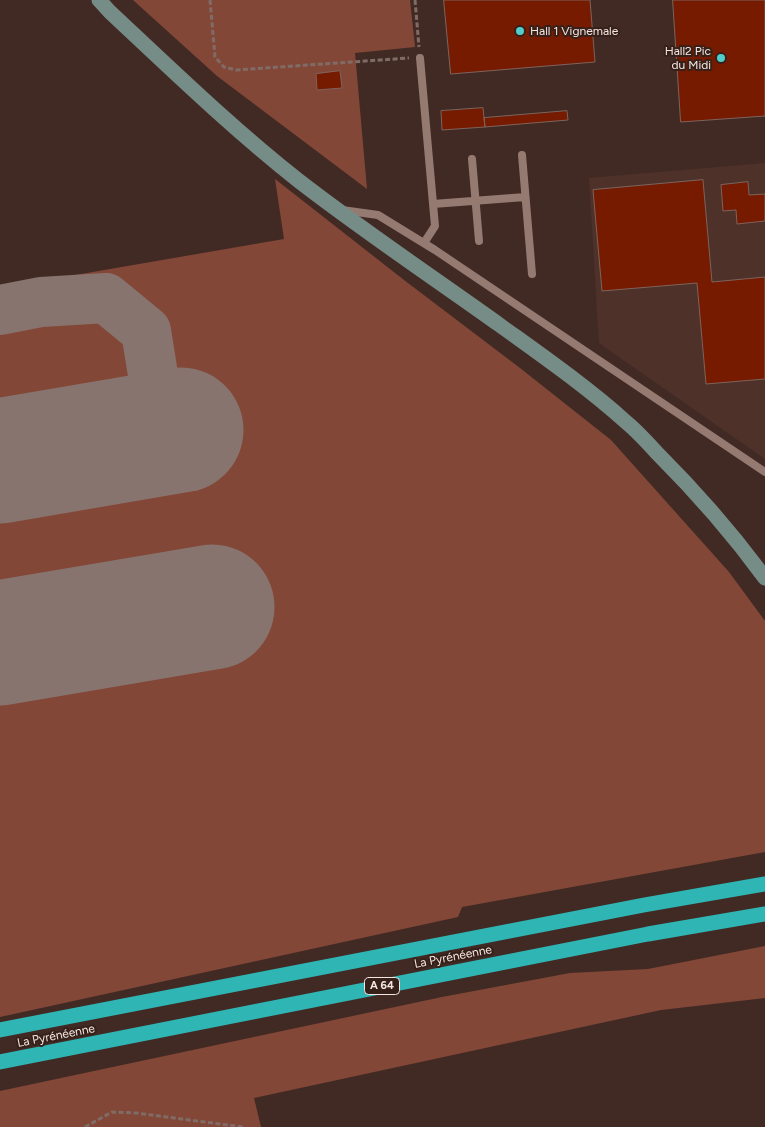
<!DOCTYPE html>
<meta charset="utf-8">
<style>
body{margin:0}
canvas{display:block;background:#412a24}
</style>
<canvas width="765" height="1127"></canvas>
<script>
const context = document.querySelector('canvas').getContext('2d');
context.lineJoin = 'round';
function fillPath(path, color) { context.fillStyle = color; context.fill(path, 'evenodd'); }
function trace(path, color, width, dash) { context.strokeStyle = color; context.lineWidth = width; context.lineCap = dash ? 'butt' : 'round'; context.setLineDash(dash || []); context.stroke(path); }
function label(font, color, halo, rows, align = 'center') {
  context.font = font + ' Figtree,sans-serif'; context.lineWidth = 4; context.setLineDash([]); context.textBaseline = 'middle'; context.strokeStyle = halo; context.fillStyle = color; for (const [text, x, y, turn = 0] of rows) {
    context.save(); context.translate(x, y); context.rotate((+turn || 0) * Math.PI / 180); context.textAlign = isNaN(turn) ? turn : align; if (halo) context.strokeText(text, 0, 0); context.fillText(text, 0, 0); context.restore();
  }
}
fillPath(new Path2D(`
 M765 163V459L599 343 589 178Z`), '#4e3129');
fillPath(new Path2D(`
 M133 0H410L415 47 355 53 367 189 217 76Z
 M275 179 404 280 520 368 611 440 729 572 765 621V852L462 907 458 917 0 1017V288L284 239Z
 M765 946V998L661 1010 254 1098 261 1127H0V1091L442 997 570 973 648 969Z`), '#834737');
trace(new Path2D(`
 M0 310 41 302 106 298 146 331 160 418`), '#88746f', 50);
trace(new Path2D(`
 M0 461 181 430
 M0 643 212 607`), '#88746f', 125);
const building = new Path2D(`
 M444 0H590L595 62 451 74Z
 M673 0H765V116L681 122Z
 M340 71 342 88 317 90 316 74Z
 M483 108 485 127 442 130 441 111Z
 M567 111 568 120 485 127 484 118Z
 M703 180 712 282 765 277V379L706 384 697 283 602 291 593 190Z
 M748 182 749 195 765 194V221L737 224 736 210 723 211 721 185Z`);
fillPath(building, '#761b00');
trace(building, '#7e635c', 1);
trace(new Path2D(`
 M210 0 215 57 224 67 236 70 409 58
 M415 0 419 47
 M85 1127 112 1112 136 1113 243 1127`), '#806c66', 3, [5, 2.5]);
trace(new Path2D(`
 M420 58 435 226 424 243
 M522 155 532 274
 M472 159 479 241
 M433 204 525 197
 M342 210 378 215 435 250 765 472`), '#957a72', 8);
trace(new Path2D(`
 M99 0 110 12C172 70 233 129 299 181 365 232 434 278 501 326 544 357 587 387 626 422 637 431 647 442 657 453 696 492 732 533 765 578`), '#768c86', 15);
trace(new Path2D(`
 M0 1030 644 905 765 884
 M0 1062 648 934 765 914`), '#2eb5b4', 15);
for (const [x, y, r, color] of [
 [520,31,5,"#52cdcc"],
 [721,58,5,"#52cdcc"]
]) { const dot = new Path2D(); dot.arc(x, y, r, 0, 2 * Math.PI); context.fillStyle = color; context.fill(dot); trace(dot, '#36201a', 2); }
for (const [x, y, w] of [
 [382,986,35]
]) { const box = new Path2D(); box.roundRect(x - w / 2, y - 8.5, w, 17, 4); context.fillStyle = '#36201a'; context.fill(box); trace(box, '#f5e6e1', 1); }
label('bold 11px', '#f5e6e1', null, [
 ["A 64",382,986]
]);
label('12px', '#f5e6e1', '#36201a', [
 ["Hall 1 Vignemale",530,31],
 ["Hall2 Pic",711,51,"right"],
 ["du Midi",711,65,"right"]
], 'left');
label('12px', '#f5e6e1', '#36201a', [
 ["La Pyrénéenne",453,957,-11],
 ["La Pyrénéenne",56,1036,-11]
]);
</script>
